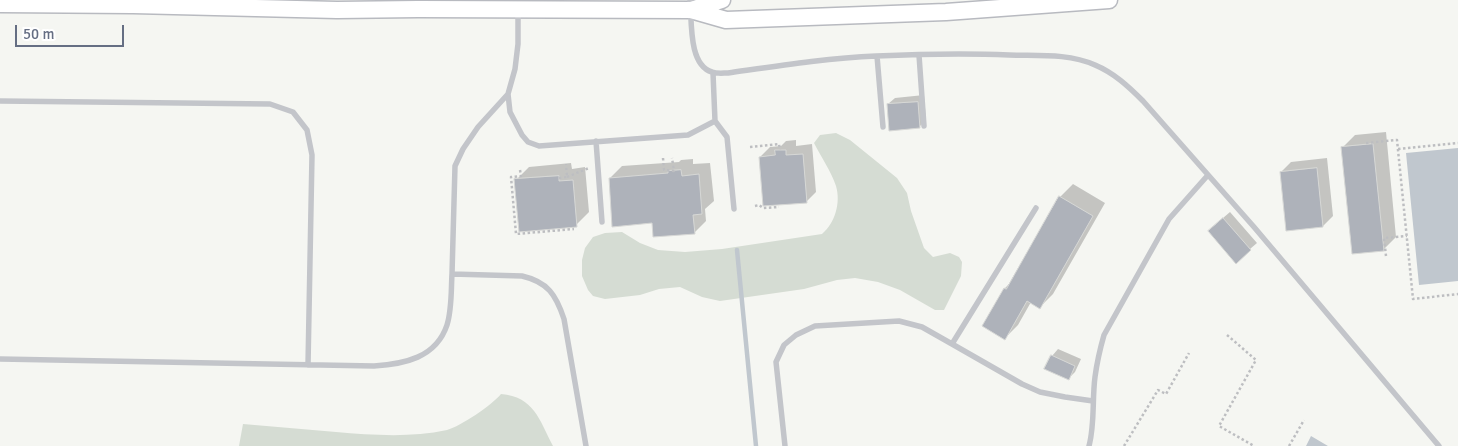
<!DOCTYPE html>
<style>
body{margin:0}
#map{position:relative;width:1458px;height:446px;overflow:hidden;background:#f5f6f2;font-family:Signika,sans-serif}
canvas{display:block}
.scale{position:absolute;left:15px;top:25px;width:109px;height:22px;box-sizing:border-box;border:2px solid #656e83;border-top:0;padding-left:6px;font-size:15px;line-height:18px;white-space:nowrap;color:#656e83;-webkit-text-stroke:4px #fff;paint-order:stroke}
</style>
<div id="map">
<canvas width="1458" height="446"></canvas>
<div class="scale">50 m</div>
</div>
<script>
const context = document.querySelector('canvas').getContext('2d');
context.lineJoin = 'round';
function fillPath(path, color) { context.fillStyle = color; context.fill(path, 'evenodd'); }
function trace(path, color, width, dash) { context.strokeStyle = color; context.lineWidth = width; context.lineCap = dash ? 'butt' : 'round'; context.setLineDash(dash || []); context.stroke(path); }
fillPath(new Path2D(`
 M836 133 850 140 897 178 907 193 911 211 924 248 933 257 950 253 959 257 962 262 961 276 944 310H935L900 290 878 282 855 278 837 280 804 289 720 301 702 297 680 287 659 289 640 295 605 299 593 296 588 290 582 276V260L585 248 593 237 605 233 622 232 640 243 658 250 685 252 722 249 822 234C835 223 841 203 836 186 831 171 821 157 814 143L820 135Z
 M501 394C534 397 539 419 553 446H239L243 424C274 427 305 429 336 432 372 435 410 438 447 430 461 426 492 405 501 394Z`), '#d5dcd3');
fillPath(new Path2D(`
 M1458 148V281L1419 285 1406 153Z
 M1311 436 1328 446H1306Z`), '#c0c7ce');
fillPath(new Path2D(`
 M924 95 926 120 919 127 888 104 895 98Z
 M1386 132 1396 237 1383 250 1342 148 1355 135Z
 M796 140V146L812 144 816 192 806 202 760 157 770 147 781 146 786 141Z
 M1327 158 1333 216 1323 226 1281 172 1291 162Z
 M693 159V164L710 163 714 201 705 209 706 221 694 233 653 222 610 178 622 166 679 162 681 160Z
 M571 163 572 169 585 167 589 212 576 225 516 180 529 167Z
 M1073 184 1105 203 1053 294 1040 307 1031 302 1018 325 1005 338V288L1010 283 1060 197Z
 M1230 212 1257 243 1250 249 1216 224Z
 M1058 349 1081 359 1075 372 1068 379 1052 356Z`), '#0003');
trace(new Path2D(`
 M737 250 756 446`), '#c0c7ce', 4.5);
const building = new Path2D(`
 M918 102 920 128 889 131 887 104Z
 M1373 144 1384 251 1352 254 1341 147Z
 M775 150H786V155L803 154 807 203 763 206 759 157 775 155Z
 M1317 168 1323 227 1286 231 1280 172Z
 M681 170 682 176 699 174 702 214 693 215 695 234 653 237 652 223 612 227 609 178 668 173V171Z
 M559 176V181L573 180 577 227 519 232 514 179Z
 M1059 196 1093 216 1040 309 1027 301 1005 340 982 326 1004 288 1006 289Z
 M1223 218 1251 250 1236 264 1208 231Z
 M1051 355 1075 366 1069 380 1044 369Z`);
fillPath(building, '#aeb2ba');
trace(building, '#d6d7d5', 1);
const secondary = new Path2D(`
 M0 4 133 5 337 10 418 9 691 10 726 20 946 12 1109 0
 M691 10 722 0`);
trace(secondary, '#b8bac0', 19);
trace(new Path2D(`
 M1366 143 1397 140 1413 299 1458 294
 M750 147 779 144 780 150
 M1398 149 1458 143
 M663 158 664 170 674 171 672 158
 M520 170 521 176 511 177 516 234 574 229
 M567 177 589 168
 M559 178 567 177 566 164
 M755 206 759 205 763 208 779 207
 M1386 256 1384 238 1407 236
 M1227 335 1256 360 1219 426 1254 446
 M1124 446 1158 390 1166 394 1189 353
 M1289 446 1304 420`), '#bdbec1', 2.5, [2.5, 2.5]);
trace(new Path2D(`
 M690 0C692 20 688 65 712 72 717 74 723 73 728 73 777 66 827 58 876 56 920 54 964 53 1009 55 1037 56 1068 53 1095 65 1114 73 1128 86 1143 101L1254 227 1439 446
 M518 11V44L515 69 508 94 510 112 522 135 528 142 539 146 688 135 715 121 713 73
 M919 55 924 126
 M877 56 883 127
 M508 94 478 127 463 149 455 166 452 274 522 276C548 282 556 295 564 319L586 446
 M0 101 270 104 293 112 307 130 312 155 308 365
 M715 121 727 137 734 209
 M596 141 602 222
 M1036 208 952 344 1022 384 1040 392 1065 397 1093 401
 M0 359 374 366C404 364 436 358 447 325 452 309 451 290 452 274
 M785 446 776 362 784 345 796 335 815 326 899 321 922 327 952 344
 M1089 446C1095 424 1092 399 1095 377 1097 362 1100 349 1104 335L1169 219 1208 175`), '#c3c5ca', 5.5);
trace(secondary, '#fff', 16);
</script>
